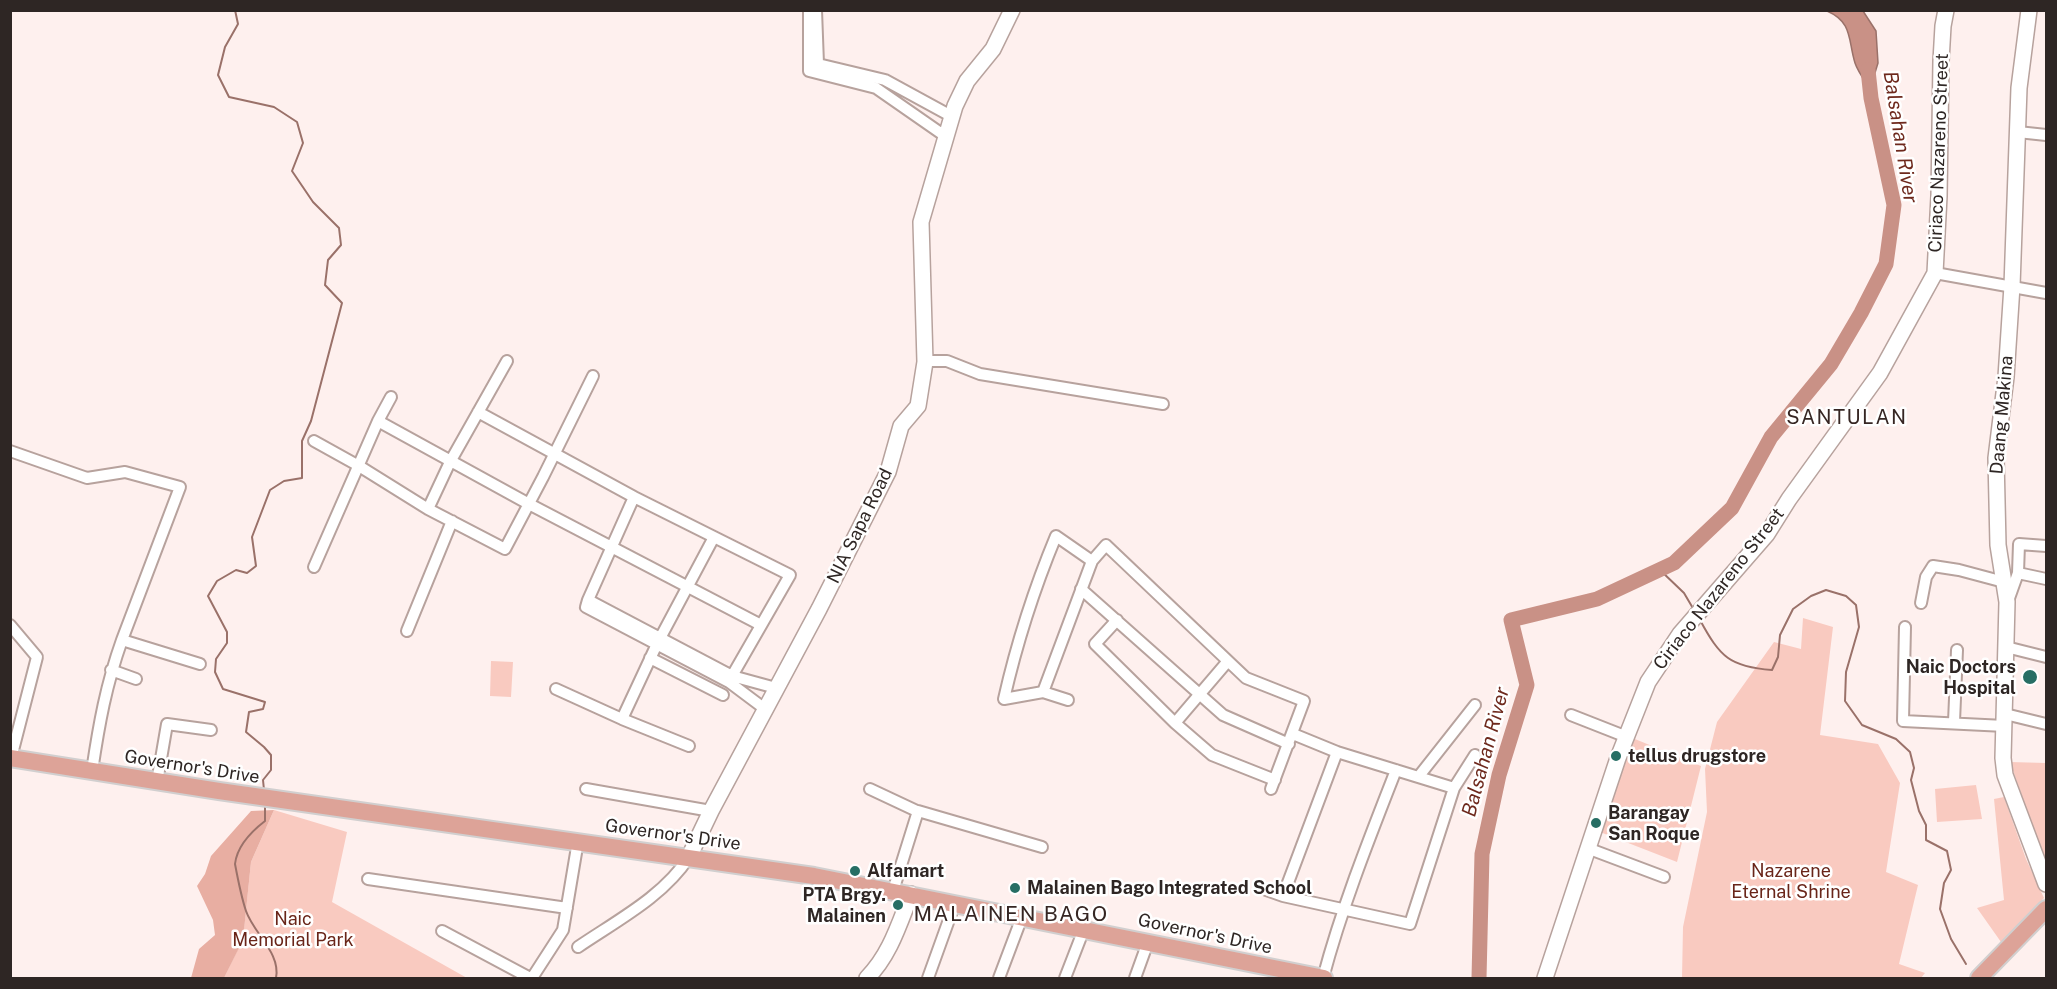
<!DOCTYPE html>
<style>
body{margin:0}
#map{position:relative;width:2057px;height:989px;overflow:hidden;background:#fef0ee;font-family:"Public Sans",sans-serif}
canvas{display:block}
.frame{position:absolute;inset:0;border:12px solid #2e2624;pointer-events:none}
</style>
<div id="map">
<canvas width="2057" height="989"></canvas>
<div class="frame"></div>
</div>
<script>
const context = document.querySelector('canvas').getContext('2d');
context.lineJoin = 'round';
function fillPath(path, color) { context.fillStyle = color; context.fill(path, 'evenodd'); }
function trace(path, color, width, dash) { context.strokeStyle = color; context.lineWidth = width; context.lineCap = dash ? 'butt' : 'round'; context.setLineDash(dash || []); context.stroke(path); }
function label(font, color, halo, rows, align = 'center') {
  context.font = font + ' "Public Sans",sans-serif'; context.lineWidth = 5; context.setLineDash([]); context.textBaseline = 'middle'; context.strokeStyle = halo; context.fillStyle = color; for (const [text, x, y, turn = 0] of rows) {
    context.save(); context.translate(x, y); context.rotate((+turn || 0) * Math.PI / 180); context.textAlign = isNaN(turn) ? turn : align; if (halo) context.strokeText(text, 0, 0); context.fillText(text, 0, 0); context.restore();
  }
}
fillPath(new Path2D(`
 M1803 618 1833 627 1820 735 1878 744 1900 783 1886 872 1918 885 1899 964 1925 973 1921 978H1682L1683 927 1707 812 1705 769 1717 722 1774 642 1801 649Z
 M491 661 513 662 511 697 490 696Z
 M1630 737 1701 766 1677 862 1600 832Z
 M2010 762 2046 763V864Z
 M1976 785 1982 819 1937 822 1935 789Z
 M2004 797 2026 859 2044 898 2001 942 1977 908 2004 900 1994 799Z
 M274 810 347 832 332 902 467 978H224L243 939 251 862Z`), '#f9cac0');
fillPath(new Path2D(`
 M274 810 251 862 243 940 224 978H191L199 949 215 935 213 920 197 886 205 874 211 856 251 811Z`), '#e8aea2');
const water = new Path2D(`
 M1827 11H1863L1876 31 1878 63 1870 89C1865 81 1858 72 1855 63 1848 41 1853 22 1827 11Z`);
fillPath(water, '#c99186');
trace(water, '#9a7169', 1.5);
trace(new Path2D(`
 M235 10 238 24 225 47 218 75 229 97 274 107 297 122 303 143 292 171 313 202 339 228 341 245 328 260 325 285 342 303 311 421 302 441V478L284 481 270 490 252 537 256 566 247 573 236 570 217 581 208 596 227 632V643L216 659 215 672 223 689 265 702 263 709 249 712 246 732 264 747 271 755V770L263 780 264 790
 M1660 570 1684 593 1694 610
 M1700 620C1720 657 1730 667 1772 670L1778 657 1780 635 1793 609 1811 596 1826 590 1846 596 1856 605 1859 627 1846 672 1845 701 1862 725 1896 739 1910 752 1914 768 1911 780 1919 811 1926 825V840L1947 851 1951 870 1944 883 1940 909 1951 939 1966 964
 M265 804V821C252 831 237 846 235 864 238 880 241 896 246 911 254 934 281 953 276 978`), '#9a7169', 2);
trace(new Path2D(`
 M1479 978 1482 854 1499 775 1527 685 1511 620 1597 599 1674 563 1732 508 1771 437 1831 364 1861 313 1886 264 1894 205 1871 98 1868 70`), '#c99186', 15);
const street = new Path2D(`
 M809 10V71
 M816 10 818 64
 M818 64 885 80 951 116
 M809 71 876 88 945 136
 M2018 132 2046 135
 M1935 273 2046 293
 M925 361H947L980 374 1163 404
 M478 412 634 497
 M378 421 529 504 761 625
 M314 441 359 466 428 509 505 549 543 477 593 376
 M10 451 87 478 125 472 180 487 122 640
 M428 509 450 462 507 361
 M314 567 378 421 391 397
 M2018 573 2046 579
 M1081 589 1223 715 1289 744
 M588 600 634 497 790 575 732 676 776 688
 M2008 601 2018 573 2019 544 2046 546
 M1921 603 1926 577 1933 566 1959 570 2004 582
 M1117 620 1095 644 1175 723 1212 755 1275 780
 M10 625 37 657 11 758
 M1905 627 1903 721 2005 726
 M407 631 452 521
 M2006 647 2046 657
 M650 658 723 695
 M111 670 136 679
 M729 682 732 676 588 600 586 607 729 682 765 709
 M556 689 622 719
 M1043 692 1092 561 1106 545 1246 678 1304 701 1271 789
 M1068 700 1043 692 1004 699C1017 642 1034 589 1056 536L1092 561
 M2005 714 2046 724
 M1571 715 1627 737
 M1954 722 1957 650
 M1175 723 1228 661
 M1293 734 1337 752 1454 788
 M689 746 622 719 657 644 714 537
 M92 771C99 724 106 685 122 640L200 664
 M1419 776 1475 705
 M157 782 167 724 211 730
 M586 789 711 811
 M870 789 919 812
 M1587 848 1664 877
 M368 879 567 908
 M1266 890 1283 896 1410 924 1454 788 1475 755
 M893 891 918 811 1042 847
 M1283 896 1337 752
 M442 931 530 978
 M578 947C616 921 663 897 689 857
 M532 978 563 930 578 841
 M928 978 955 903
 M999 978 1022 917
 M1065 978 1084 929
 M1135 978 1148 942
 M1323 978C1342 907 1369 839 1396 770`);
const secondary = new Path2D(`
 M2029 10 2019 88 2012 286 2006 377 1996 458 1998 545 2007 602 2003 758 2005 775 2046 884
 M689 857 711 811 819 609 888 472 901 426 918 406 925 362 921 222 955 106 967 81 993 49 1012 10
 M867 978C890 955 899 924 911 894
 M1545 978 1618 758 1648 682 1680 634 1767 534 1789 499 1880 373 1935 273 1939 196 1941 61 1943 26 1946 10`);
const primary = new Path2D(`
 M10 758 219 791 814 876 1324 978
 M1979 978 2046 909`);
trace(street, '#b7a29d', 14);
trace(secondary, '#b7a29d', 18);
trace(primary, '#d1cfcf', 20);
trace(street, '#fff', 10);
trace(secondary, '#fff', 15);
trace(primary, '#dda398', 16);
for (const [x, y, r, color] of [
 [2030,677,8,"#276e64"],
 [1616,756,6,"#276e64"],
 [1596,823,6,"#276e64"],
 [855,871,6,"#276e64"],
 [1015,888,6,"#276e64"],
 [898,905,6,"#276e64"]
]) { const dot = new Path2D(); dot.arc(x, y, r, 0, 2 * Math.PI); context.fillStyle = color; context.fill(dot); trace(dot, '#fff', 2); }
label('18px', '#2e2624', '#fff', [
 ["Ciriaco Nazareno Street",1939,153,-88],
 ["Daang Makina",2002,415,-85],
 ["NIA Sapa Road",860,526,-64],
 ["Ciriaco Nazareno Street",1719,589,-52],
 ["Governor's Drive",192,767,9],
 ["Governor's Drive",673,835,8],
 ["Governor's Drive",1205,934,12]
]);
label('bold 18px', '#2e2624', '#fff', [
 ["Naic Doctors",2016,667,"right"],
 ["Hospital",2016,688,"right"],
 ["tellus drugstore",1628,756],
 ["Barangay",1608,813],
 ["San Roque",1608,834],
 ["Alfamart",867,871],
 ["Malainen Bago Integrated School",1027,888],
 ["PTA Brgy.",886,895,"right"],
 ["Malainen",886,916,"right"]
], 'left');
label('18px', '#692519', '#fff', [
 ["Nazarene",1791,871],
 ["Eternal Shrine",1791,892],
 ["Naic",293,919],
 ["Memorial Park",293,940]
]);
label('italic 20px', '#6e291d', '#fff', [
 ["Balsahan River",1900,137,81],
 ["Balsahan River",1486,752,-75]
]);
context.letterSpacing = '1.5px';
label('20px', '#362623', '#fff', [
 ["SANTULAN",1847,418]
]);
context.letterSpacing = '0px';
context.letterSpacing = '1.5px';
label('21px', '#362623', '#fff', [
 ["MALAINEN BAGO",1011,915]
]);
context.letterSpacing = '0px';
</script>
